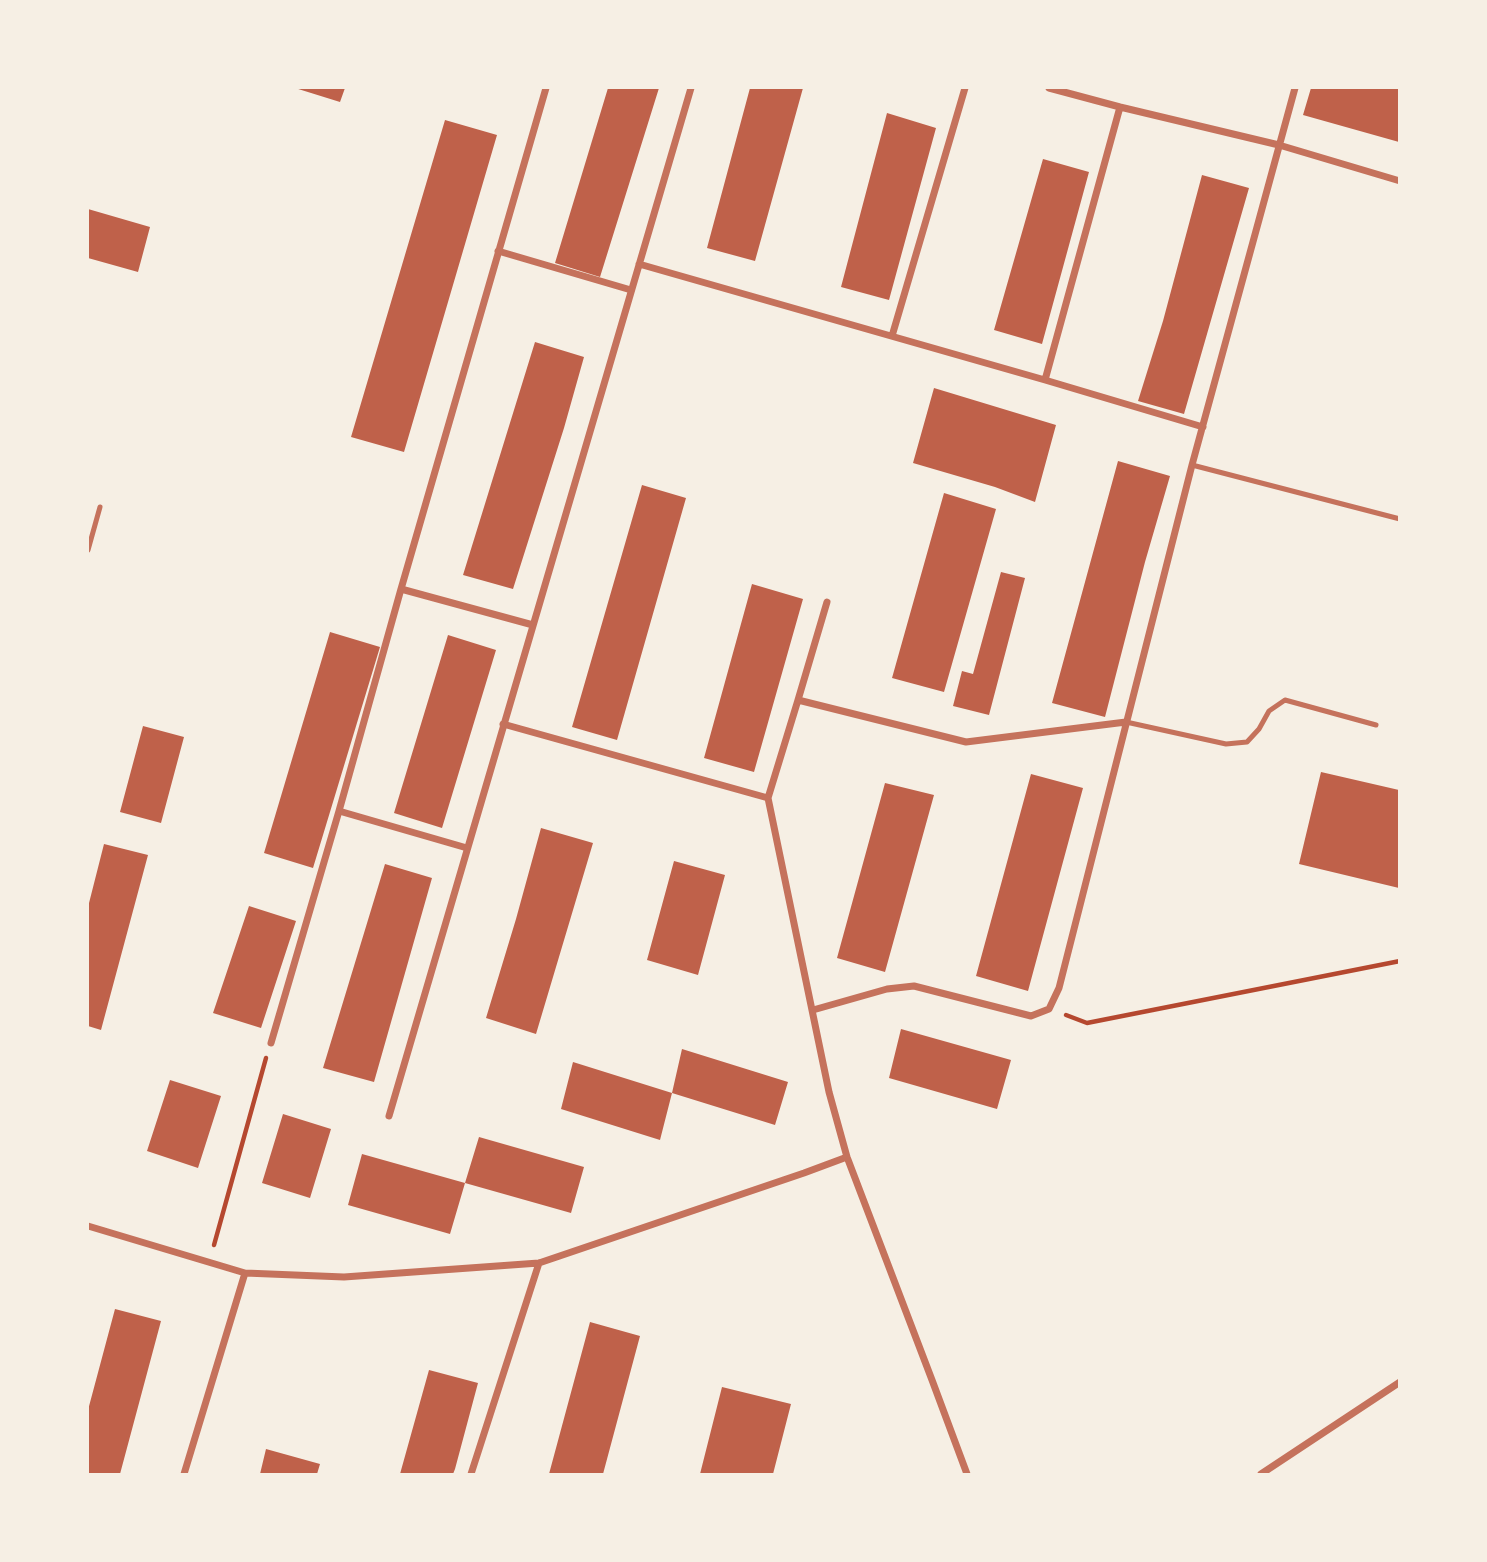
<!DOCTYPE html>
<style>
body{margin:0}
#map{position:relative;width:1487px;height:1562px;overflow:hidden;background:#f6efe4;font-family:Merriweather,serif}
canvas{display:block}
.frame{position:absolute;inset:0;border:89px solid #f6efe4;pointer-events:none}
</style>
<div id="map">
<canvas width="1487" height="1562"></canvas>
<div class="frame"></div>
</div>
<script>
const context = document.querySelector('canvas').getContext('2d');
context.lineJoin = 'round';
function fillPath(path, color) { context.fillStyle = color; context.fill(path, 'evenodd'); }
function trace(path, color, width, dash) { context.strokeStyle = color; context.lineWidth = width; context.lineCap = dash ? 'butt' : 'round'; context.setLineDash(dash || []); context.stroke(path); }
fillPath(new Path2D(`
 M295 88H345L340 102Z
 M608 88H659L600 277 555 263Z
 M750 88H803L755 261 707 248Z
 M1311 88H1399V142L1303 115Z
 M887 113 936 128 889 300 841 287Z
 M445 120 497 135 404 452 351 437Z
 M1043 159 1089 172 1042 344 994 330Z
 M1202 175 1249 188 1184 414 1138 401 1163 321Z
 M88 209 150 227 138 272 88 258Z
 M535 342 584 357 564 428 513 589 463 575Z
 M934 388 1056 425 1035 502 995 487 913 463Z
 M1118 461 1170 476 1145 562 1105 717 1052 703Z
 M642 485 686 498 617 740 572 727Z
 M944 493 996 509 944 692 892 678Z
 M1001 572 1025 578 989 715 953 706 962 671 973 674Z
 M752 584 803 599 754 772 704 758Z
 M330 632 380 647 313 868 264 853Z
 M448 635 496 650 442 828 394 813Z
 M143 726 184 737 161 823 120 812Z
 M1321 772 1399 790V888L1299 864Z
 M1031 774 1083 788 1028 991 976 976Z
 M885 783 934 795 885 972 837 958Z
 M541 828 593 843 536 1034 486 1018 516 919Z
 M104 844 148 855 101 1030 88 1026V907Z
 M674 861 725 875 698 975 647 960Z
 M385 864 432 878 374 1082 323 1068Z
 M249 906 296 921 261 1028 213 1013Z
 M901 1029 1011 1060 997 1109 889 1078Z
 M682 1049 788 1082 775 1125 672 1093Z
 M573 1062 672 1093 660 1140 561 1109Z
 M170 1080 221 1096 198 1168 147 1151Z
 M283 1114 331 1129 310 1198 262 1183Z
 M479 1137 584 1167 571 1213 465 1183Z
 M362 1154 465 1183 450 1234 348 1205Z
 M115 1309 161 1321 120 1474H88V1410Z
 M590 1322 640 1336 603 1474H549Z
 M429 1370 478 1383 455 1469 453 1474H400Z
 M722 1387 791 1404 773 1474H700Z
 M266 1449 320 1464 317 1474H260Z`), '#bf614a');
trace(new Path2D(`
 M1066 1015 1087 1023 1400 961
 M214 1245 266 1058`), '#b5482f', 4.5);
trace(new Path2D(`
 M1192 465 1400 519
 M88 550 100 507
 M1126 722 1226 744 1247 742 1259 729 1269 711 1285 700 1376 725`), '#c5725c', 5);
trace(new Path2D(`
 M1049 88 1120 107 1279 145 1400 181
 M498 251 631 290
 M639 264 1045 380 1203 427
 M892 336 965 88
 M1045 380 1120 107
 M401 589 546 88
 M798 700 827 602
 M503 724 768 798
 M339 811 467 848
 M813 1010 887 989 914 986 1031 1016 1049 1009 1059 988 1192 465 1295 88
 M271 1043 339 811 401 589 533 625
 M389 1116 691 88
 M88 1226 245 1273 344 1277 539 1263 804 1173 847 1157
 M184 1474 245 1273
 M471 1474 539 1263
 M967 1474 932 1380 847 1157 829 1092 768 798 798 700 966 742 1126 722
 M1261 1474 1400 1382`), '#c5725c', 7);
</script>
